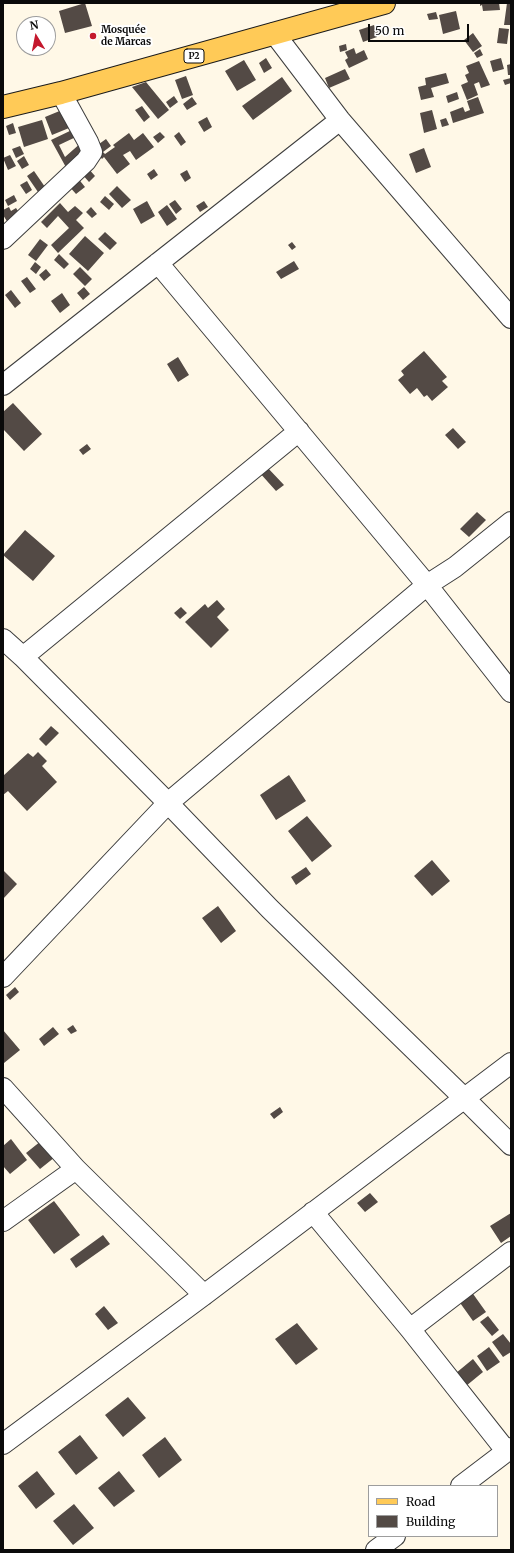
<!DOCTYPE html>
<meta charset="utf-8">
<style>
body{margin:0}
#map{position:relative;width:514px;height:1553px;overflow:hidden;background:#fff8e7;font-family:Merriweather,serif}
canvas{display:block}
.frame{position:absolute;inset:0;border:4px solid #0a0a0a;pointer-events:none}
.legend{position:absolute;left:368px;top:1485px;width:130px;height:52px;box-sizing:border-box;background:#fff;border:1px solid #9d9d9d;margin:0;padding:5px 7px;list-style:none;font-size:12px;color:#0a0a0a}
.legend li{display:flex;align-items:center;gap:8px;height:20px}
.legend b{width:20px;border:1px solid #9d9d9d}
.north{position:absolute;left:16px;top:16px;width:40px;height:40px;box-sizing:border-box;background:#fff;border:1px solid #9d9d9d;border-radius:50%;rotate:350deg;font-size:11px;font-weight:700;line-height:16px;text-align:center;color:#0a0a0a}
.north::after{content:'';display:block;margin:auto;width:14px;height:18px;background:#c4182d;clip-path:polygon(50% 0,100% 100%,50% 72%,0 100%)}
.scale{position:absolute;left:368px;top:24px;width:101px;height:18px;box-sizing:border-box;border:2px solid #0a0a0a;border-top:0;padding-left:5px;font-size:12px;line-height:14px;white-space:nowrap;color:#0a0a0a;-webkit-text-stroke:3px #fff;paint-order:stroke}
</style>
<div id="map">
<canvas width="514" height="1553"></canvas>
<div class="frame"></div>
<ul class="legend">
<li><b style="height:5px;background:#ffca57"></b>Road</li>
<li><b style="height:11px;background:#534a45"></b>Building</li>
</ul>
<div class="north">N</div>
<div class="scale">50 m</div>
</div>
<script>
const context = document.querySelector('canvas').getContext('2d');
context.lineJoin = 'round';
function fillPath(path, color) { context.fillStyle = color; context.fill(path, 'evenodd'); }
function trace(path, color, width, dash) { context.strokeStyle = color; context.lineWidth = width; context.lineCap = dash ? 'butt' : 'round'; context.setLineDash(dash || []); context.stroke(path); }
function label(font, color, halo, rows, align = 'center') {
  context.font = font + ' Merriweather,serif'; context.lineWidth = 4; context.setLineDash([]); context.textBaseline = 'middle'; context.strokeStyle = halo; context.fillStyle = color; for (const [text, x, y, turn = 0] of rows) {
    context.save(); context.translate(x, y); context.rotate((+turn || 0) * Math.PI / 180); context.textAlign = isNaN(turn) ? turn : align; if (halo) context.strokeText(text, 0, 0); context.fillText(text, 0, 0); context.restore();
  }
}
fillPath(new Path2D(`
 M85 3 92 26 65 33 59 11Z
 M480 3H499L500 10 483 11 482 5 480 6Z
 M507 3H511V25H504Z
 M456 11 460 29 443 34 439 15Z
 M436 12 438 19 429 20 427 14Z
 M374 25 375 29 377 28 379 32 376 33 377 37 363 42 359 30Z
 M499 28 509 29 507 44 497 43Z
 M473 33 482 46 473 52 464 40Z
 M48 39H49L52 48 36 54 34 48H48Z
 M346 44 347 50 340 52 339 46Z
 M354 48 356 54 364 50 368 59 349 68 345 60 348 58 345 52Z
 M480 49 483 55 477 58 474 53Z
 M266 58 272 68 264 73 259 63Z
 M501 58 504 69 493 72 490 61Z
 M244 60 256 80 237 91 225 71Z
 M479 61 490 85 481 88 479 82 474 84 478 95 467 100 461 85 468 82 465 75 469 73 466 66Z
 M511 64V75H508L507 65Z
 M345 69 350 79 329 88 325 78Z
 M446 73 449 83 431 88 434 97 421 100 418 87 426 85 425 78Z
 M186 76 193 95 182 99 175 80Z
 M282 77 292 91 253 120 242 106Z
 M511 78V83L505 85 503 80Z
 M146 82 169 110 158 119 132 87Z
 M457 92 459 99 448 103 446 96Z
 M174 96 178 102 170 108 166 102Z
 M192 97 197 104 187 110 183 104Z
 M478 97 484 113 453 123 450 112 463 107 465 112 470 110 467 101Z
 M142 106 150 117 144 122 135 110Z
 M62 110 69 128 52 135 45 117Z
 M432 110 437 129 424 133 420 113Z
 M207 117 212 127 204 132 198 122Z
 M446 118 449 125 442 127 440 120Z
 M42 120 48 139 24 147 18 127Z
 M13 123 16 133 9 135 6 126Z
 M74 129 78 136 59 145 65 157 82 142 87 153 68 171 51 140Z
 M160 132 165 137 158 143 153 137Z
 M179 132 186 142 181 146 174 136Z
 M129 133 134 140 143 133 154 147 136 160 130 151 123 155 130 164 117 174 104 157 102 159 91 145 99 144 106 139 111 146 103 152 105 154 115 147 113 145Z
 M20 146 24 154 16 158 12 149Z
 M424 148 431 167 416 173 409 154Z
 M10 155 16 166 8 170 3 158Z
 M24 156 29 165 22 169 17 161Z
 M87 167 95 176 89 182 81 173Z
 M154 169 158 175 151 180 147 174Z
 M187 170 191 178 185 182 180 174Z
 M34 171 45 187 38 192 27 176Z
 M77 177 85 187 76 194 68 185Z
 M27 181 32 190 26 194 20 185Z
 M117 186 131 200 122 208 109 194Z
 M14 195 17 201 8 206 5 200Z
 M105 196 114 204 109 210 100 202Z
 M175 200 182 209 176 214 169 204Z
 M147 201 155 216 141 224 133 209Z
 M204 201 208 207 200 212 196 206Z
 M60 203 68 212 75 206 83 213 76 220 84 228 58 253 51 245 69 228 58 216 47 228 41 222Z
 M167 205 177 219 167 226 158 212Z
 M9 207 11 211 16 208 20 214 10 226 3 215V210Z
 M91 207 97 214 92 218 86 212Z
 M105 232 117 243 110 250 98 239Z
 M85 236 104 253 88 271 69 254Z
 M40 239 48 245 36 261 28 255Z
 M292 242 296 247 292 250 288 245Z
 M59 254 69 264 64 269 54 260Z
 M294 261 299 269 281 279 276 272Z
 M35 262 41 267 36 274 30 269Z
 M80 267 92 279 85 286 73 274Z
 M46 269 51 275 44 281 39 275Z
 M27 277 36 289 30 293 21 281Z
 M84 287 90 294 83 300 77 293Z
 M11 290 21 303 15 308 5 295Z
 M62 293 70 305 60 313 51 301Z
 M424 351 447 377 442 381 448 387 432 401 427 395 424 397 417 388 410 394 398 380 404 375 401 371Z
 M178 357 189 375 178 382 167 364Z
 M13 403 42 434 24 451 3 429V412Z
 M453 428 466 442 458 449 445 435Z
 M87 444 91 449 83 455 79 450Z
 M266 466 284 485 276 491 259 472Z
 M477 512 486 520 469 537 460 529Z
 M25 530 55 556 33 581 3 555Z
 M217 600 225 609 217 617 229 630 211 648 185 622 205 604 208 608Z
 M181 607 187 613 180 619 174 613Z
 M51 726 59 733 46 746 39 739Z
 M38 752 47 761 42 766 57 782 27 811 8 791 3 795V776L28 753 33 757Z
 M289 775 306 801 276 820 260 795Z
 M307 816 332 846 312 862 288 831Z
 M432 860 450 881 432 896 414 876Z
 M306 867 311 874 296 885 291 877Z
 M3 870 17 884 3 899Z
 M218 906 236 931 221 943 202 918Z
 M15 987 19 992 10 1000 6 995Z
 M73 1025 77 1031 71 1034 67 1029Z
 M53 1027 59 1034 44 1046 39 1039Z
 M3 1030 20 1050 4 1063 3 1062Z
 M280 1107 283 1112 274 1119 270 1114Z
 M11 1139 27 1160 10 1174 3 1166V1146Z
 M41 1141 55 1157 40 1169 26 1153Z
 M370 1193 378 1202 365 1212 357 1203Z
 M54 1201 80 1235 54 1254 28 1220Z
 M511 1213V1236L501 1243 490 1226Z
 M103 1235 110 1244 76 1268 70 1259Z
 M471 1291 486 1312 473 1321 458 1300Z
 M104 1306 118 1323 108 1330 95 1314Z
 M488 1316 499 1330 492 1336 480 1322Z
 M297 1323 318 1349 296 1365 275 1339Z
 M503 1334 511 1344V1352L503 1357 492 1342Z
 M489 1347 500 1362 487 1371 477 1356Z
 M473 1359 483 1372 466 1386 456 1373Z
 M128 1397 146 1418 123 1437 105 1415Z
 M80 1435 98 1458 76 1475 58 1452Z
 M165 1437 182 1460 159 1478 142 1455Z
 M37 1471 55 1494 36 1509 18 1486Z
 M119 1471 135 1491 114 1507 98 1488Z
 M74 1504 94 1528 73 1545 53 1521Z`), '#534a45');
const minor = new Path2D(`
 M274 33 340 120 511 318
 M3 239 86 161 92 152 88 142 61 93
 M158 263 427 585 511 692
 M3 385 340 120
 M3 639 23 657 168 803 270 909 464 1098 511 1145
 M23 657 299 431
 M3 977 168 803 427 585 455 567 511 522
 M3 1088 76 1169 204 1295
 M313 1212 410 1329 507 1452
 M3 1221 76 1169
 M410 1329 511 1252
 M3 1444 204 1295 511 1063
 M461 1486 511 1448
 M376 1550 395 1536`);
const major = new Path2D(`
 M3 107 61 93 384 3`);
trace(minor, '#3d3d3d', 22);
trace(major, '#1b1b1b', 24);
trace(minor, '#fff', 20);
trace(major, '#ffca57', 22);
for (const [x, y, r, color] of [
 [93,36,4,"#c4182d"]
]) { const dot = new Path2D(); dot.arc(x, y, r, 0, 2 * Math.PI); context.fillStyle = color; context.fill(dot); trace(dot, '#fff', 1.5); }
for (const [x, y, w] of [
 [194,56,20]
]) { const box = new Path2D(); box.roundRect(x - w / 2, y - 7, w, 14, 3); context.fillStyle = '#fff'; context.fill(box); trace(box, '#0a0a0a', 1); }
label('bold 9px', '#0a0a0a', null, [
 ["P2",194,56]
]);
label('bold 10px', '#0a0a0a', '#fff', [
 ["Mosquée",101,30],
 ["de Marcas",101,42]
], 'left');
</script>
